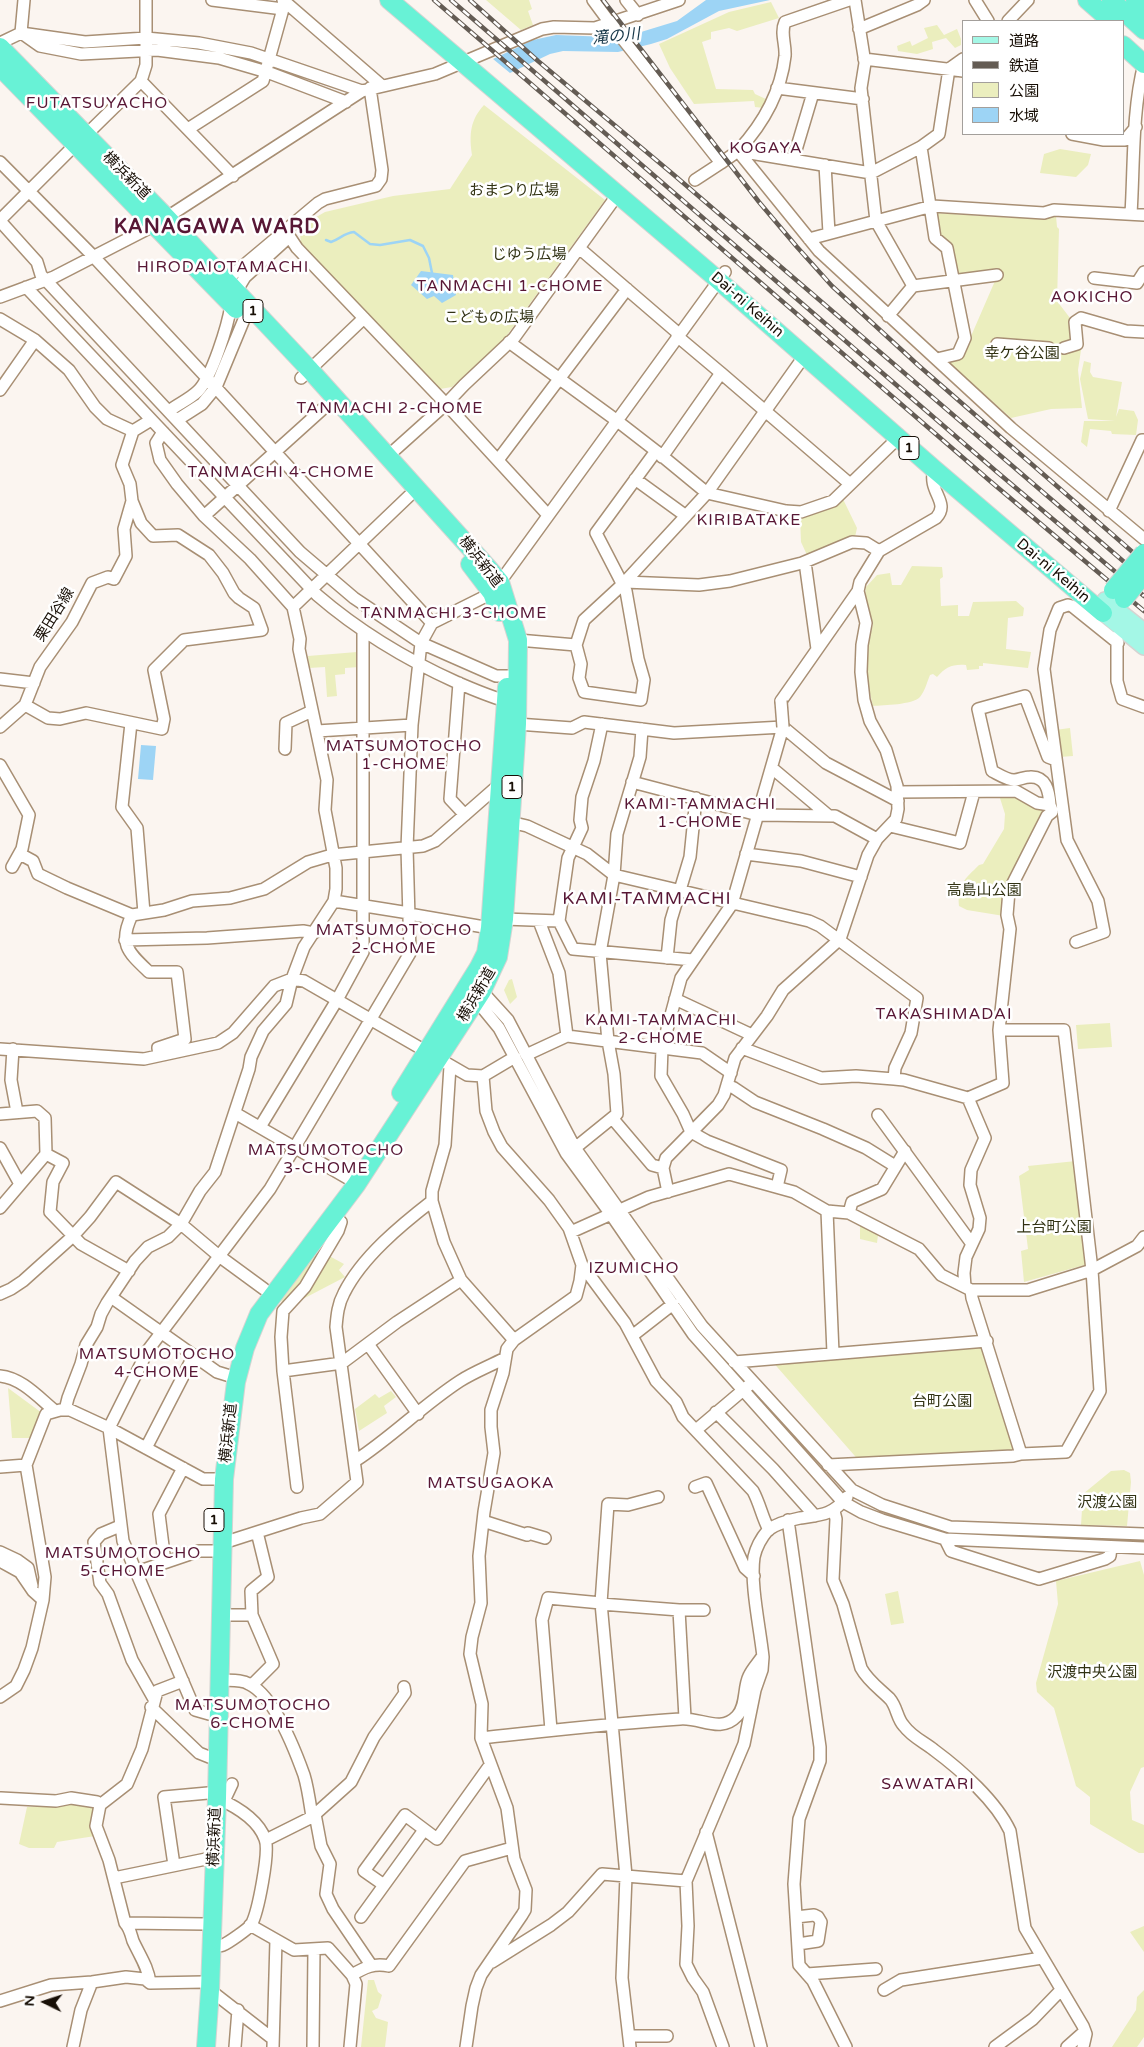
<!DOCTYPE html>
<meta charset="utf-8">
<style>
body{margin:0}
#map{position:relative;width:1144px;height:2047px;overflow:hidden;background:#fbf5f0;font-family:"Varela Round","Noto Sans JP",sans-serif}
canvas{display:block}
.legend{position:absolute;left:962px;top:20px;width:162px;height:115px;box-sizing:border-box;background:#fff;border:1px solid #a39f9b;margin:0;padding:6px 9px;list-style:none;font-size:15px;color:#180f06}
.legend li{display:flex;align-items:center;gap:10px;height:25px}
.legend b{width:25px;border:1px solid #a39f9b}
.north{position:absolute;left:20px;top:1977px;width:50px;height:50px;-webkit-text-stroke:4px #fff;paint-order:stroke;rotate:274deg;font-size:14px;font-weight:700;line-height:20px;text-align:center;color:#180f06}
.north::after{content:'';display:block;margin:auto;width:18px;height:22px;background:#180f06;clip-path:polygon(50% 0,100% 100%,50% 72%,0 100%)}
</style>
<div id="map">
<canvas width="1144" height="2047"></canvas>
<ul class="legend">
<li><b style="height:6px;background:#a4f7e6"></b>道路</li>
<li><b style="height:6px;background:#645c54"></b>鉄道</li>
<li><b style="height:14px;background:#ebeebe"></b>公園</li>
<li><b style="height:14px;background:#9dd4f5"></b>水域</li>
</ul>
<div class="north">N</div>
</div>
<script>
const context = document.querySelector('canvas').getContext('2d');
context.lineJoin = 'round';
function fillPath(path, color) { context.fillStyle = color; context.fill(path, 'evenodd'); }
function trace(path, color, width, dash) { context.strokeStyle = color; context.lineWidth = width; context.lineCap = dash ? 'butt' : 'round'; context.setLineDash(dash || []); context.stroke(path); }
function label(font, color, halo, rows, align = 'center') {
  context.font = font + ' "Varela Round","Noto Sans JP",sans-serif'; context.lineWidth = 5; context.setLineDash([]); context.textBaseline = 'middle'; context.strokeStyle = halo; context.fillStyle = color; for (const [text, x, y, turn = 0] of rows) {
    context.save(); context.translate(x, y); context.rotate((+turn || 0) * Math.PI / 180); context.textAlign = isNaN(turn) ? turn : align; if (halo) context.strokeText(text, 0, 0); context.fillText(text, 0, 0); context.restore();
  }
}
fillPath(new Path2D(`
 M486 0H529L532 9 528 11 533 25 521 30Z
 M771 2 779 18 737 31 729 28 711 32V39L702 42 716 89 753 90 755 94 768 100 764 108 755 107 754 101 694 104 670 68 659 44 729 12Z
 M937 25 944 35 957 29 961 39V45L955 48 946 38 932 42 933 49 917 54 898 51 897 46 910 41 912 46 928 38 924 28Z
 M484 105 605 200 505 338 452 387 440 389 301 245 300 233 311 220 325 212 393 196 450 189 472 155C469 135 470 120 484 105Z
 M1060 149 1091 154 1088 165 1076 177 1040 173 1044 154Z
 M936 213 1018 218 1056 216 1057 227 1059 229 1057 301 1070 318 1075 348 1081 350 1078 370 1082 408 1051 409 1011 418 960 373 945 364 965 350 998 274 958 277 952 244 939 236Z
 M1084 361 1091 363 1090 372 1093 377 1122 382 1116 417 1119 409 1134 411 1138 420 1136 435 1112 434 1111 431 1090 429 1087 447 1081 442 1084 421H1115L1088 419 1080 379Z
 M842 497 857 528 855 537H849L807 555 801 542 800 517Z
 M912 566 942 567 943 577 940 579 941 606 958 605V616H969L973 602 1016 601 1024 608 1023 616 1008 618 1006 649 1031 652 1028 668 983 663V666H979V669L967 670 966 665C952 664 946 667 937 677L933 674 930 675C927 682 925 691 920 697 912 705 884 705 873 706L868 685V646L873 624 865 595 866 587 877 575 890 573 892 585H901Z
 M357 652 359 667 345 668V674L335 675 337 696 327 697 325 667 309 668 308 656Z
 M1070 728 1073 756 1060 757 1055 730Z
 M999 795H1015L1045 809 1006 891 1004 916 967 910 959 906C957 884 965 879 979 865L983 864 1004 829 1005 814Z
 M512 979 517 997 510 1004 504 990 509 980Z
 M1110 1023 1112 1047 1078 1049 1076 1025Z
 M1076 1161 1088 1264 1024 1282 1021 1251 1028 1249 1019 1176 1029 1170 1028 1166Z
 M860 1225 878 1235 877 1243 860 1239Z
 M322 1238 329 1241 322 1252 344 1264 339 1270 345 1277 299 1301 282 1306 281 1297Z
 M982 1344 1016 1448 1013 1453 861 1463 771 1360Z
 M8 1388 42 1413 31 1438H12Z
 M391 1391 396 1397 384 1406 387 1413 359 1431 355 1409 375 1394 379 1398Z
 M1124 1470 1130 1473 1131 1482 1127 1526 1081 1525 1083 1494 1111 1471Z
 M1140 1561 1144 1575V1767L1141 1768 1130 1792 1132 1820 1144 1825V1853H1139L1090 1824V1797L1076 1786 1054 1708 1037 1692 1036 1683 1058 1604 1056 1581Z
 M898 1591 904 1623 891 1625 885 1594Z
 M72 1804 95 1805V1836L57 1842 54 1848H29L19 1844 27 1807Z
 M1144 1926V1952L1130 1932Z
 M368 1980H374L378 1992 382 1995 378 2008 372 2011 376 2018 388 2022 385 2047H361Z
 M1144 1990V2037L1137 2047H1112L1136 2010 1137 1997Z`), '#ebeebe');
fillPath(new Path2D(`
 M706 0H770L719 11 667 39 651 44 618 52 563 51 550 54 510 73 493 59 533 40 556 35 610 37 641 32 677 21Z
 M421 271 453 275 456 295 442 303 434 296 427 299 411 285Z
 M141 745 156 746 153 780 138 779Z`), '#9dd4f5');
trace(new Path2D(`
 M326 240 331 242C340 239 344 233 354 232L370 244 380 245 410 240 423 246 429 258 432 273`), '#9dd4f5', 2.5);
const minor = new Path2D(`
 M212 0 283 9 286 3
 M283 0 381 85
 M626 0 638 15
 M679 0 610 23 721 163 695 180
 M849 0 785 22C780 33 786 44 785 56 781 92 762 125 738 151L819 251 1011 428 1144 539
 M855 0 865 63 861 88 876 221 913 286 997 275
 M975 0 988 21
 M1008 21 1028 0
 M859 29 917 5 924 0
 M21 33 85 42 146 38 199 43 251 53 362 91
 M23 34 40 46 81 54 157 50 219 58 267 72 346 102
 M0 43 21 33 24 0
 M864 59 963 71
 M141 81 233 176
 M777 88 863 99
 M188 129 263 81 283 9
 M1072 134 1104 140H1125L1136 127
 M86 135 141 81 146 65V0
 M921 147 935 238 947 248 965 338 958 354 937 359
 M793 160 813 93
 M0 162 93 256 207 378 432 623
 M721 163 738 151 871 173 921 147 939 134 949 69 963 59
 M825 165 829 233
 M1131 214C1134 167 1132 110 1144 64
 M0 220 76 144
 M0 221 37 262 41 275 300 552 354 598 421 643 496 676H508
 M285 230 297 248 446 404 548 515
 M809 239 932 206 1044 213 1054 210 1144 215
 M579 248 679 334
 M1094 278 1137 283 1144 272
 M225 281 318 203 325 199 376 186 381 179 382 170 370 88
 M26 287 317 595C360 632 405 659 456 682 472 689 488 696 506 701
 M236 292 245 277 289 237
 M0 297 54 277 155 225 362 91 435 74 542 29 554 27 595 28 610 23 593 0
 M888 316 913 286
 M0 319 35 340 69 370 95 407 107 419 133 431
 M677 336 721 373
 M509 342 616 420 656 451 596 533 626 591 638 659 644 680 641 700 584 692 579 678 581 664 576 645
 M997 344 1049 348
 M1064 348 1077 344 1075 322 1081 318 1126 331 1144 332
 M301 378 364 318
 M0 390 35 340
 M169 411C178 404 190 399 198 391 212 377 228 325 231 305
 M177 420 202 404 216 387 245 317
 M656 451 707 493 786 511 801 512 833 501 898 438
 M388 456 446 404 464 385 514 338 618 194
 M662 457 721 373 850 484
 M498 460 627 289
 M635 479 686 516
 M1109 511 1142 440H1144
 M204 516 326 406
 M805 562 817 649
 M625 582 699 585 730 581 802 563 852 542 866 543 879 551
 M293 607 409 496
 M1117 637V681L1122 699 1144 707
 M518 640 576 645 584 620 623 584 707 493 805 355
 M0 679 34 683
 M459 683 450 799 465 815
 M781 701 858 591
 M25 705 48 718 60 719 86 713 162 729 164 719 154 670 184 640 262 630 254 608 239 598 234 593 223 573 209 555 178 535 153 536 141 523 132 501
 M131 723 122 807 137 828 144 913
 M517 724 572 728 584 722 674 733 783 727 826 763 898 801
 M0 727 25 705 40 667 72 622 92 583 108 577 114 579 126 556 124 529 132 501 130 484 122 465 133 431 151 420
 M317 731 412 725
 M285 749 286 723 312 711
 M0 765 29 815 22 849 12 867
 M772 768 829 816
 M632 782 758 815 835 816 877 839
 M898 792 1016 791 1037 803 1050 805 1052 810
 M1050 805C1049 791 1046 776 1030 777 1024 777 1019 780 1014 780 1007 780 998 774 992 771L978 709 1025 696 1048 757 1056 760
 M510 822 527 826 587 854 614 875 809 921 820 926 917 998 911 1033 895 1068 894 1079 904 1080 968 1098 985 1138 971 1170 970 1185 980 1218 979 1229 966 1257 964 1273 965 1287
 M890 826 960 843 974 792
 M20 854 33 861 38 874 67 888 132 915
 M746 854 801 861 861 877
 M334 901 409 913
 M409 914 490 928
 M504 919 559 921 568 858 582 828 580 820 582 797 594 761 602 724
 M539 921 559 973 567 1036
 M559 921 573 949 693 960
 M125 940 207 938 303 931 314 933
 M1076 942 1104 932 1098 901 1067 840 1044 669 1050 630 1059 608 1068 605 1072 606 1118 643
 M667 958 671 920 690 857 696 798
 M478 987 508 1020 575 1148 702 1326 852 1490 882 1505 950 1527 1144 1534
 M472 995 499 1028 566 1153 610 1213 693 1334 843 1502 861 1512 882 1520 945 1539 1144 1548
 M675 999 752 1035
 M742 1048 821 1078 856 1076 894 1079
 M0 1049 144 1059 218 1043 233 1033 274 986 292 979 304 981 467 1075 483 1076 515 1057
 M13 1049 11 1080 17 1112
 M159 1055 158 1048 185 1039 177 972H149C128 952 118 944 132 915L164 910 192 901 230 898 264 889 308 862 332 855 423 846 435 841 500 784
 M526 1055 567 1036 702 1053 731 1073
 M450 1066 445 1145 432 1191V1201L444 1242 461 1280 514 1340
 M483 1076 486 1111 494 1132 502 1147 549 1200 569 1228 582 1265 625 1323 656 1381 676 1402 683 1417 753 1491C760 1504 762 1517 769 1530
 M727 1085 734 1088 755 1102 823 1129 866 1148 895 1166
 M968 1098 1003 1083 999 1030 1010 929 1007 915 1009 891 1047 816 1052 812
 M235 1113 349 1179
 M0 1114 37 1111 45 1118 46 1154 63 1163 53 1182 50 1212 81 1244 129 1271
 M878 1115 972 1244
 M613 1119 652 1165 663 1168
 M260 1127 337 1000 363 952V631
 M0 1148 20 1184
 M575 1148 617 1114 614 1074 608 1041 600 953 614 875 617 834 640 757 642 729
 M777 1187 781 1170 707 1141 691 1132 683 1114 661 1076 662 1048 681 978 732 904 783 727
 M668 1192 663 1168 666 1158 718 1105 724 1095 735 1058 767 1016 783 990 840 939 868 855 877 839 896 819 898 809 897 786 886 750 870 721 864 700 861 672 862 645 866 623 858 591 860 582 879 551 936 518C951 502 927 492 934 469
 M0 1208 46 1154
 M827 1211 833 1353
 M849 1213 852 1202 882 1189 905 1151
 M571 1232 649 1197 729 1174 794 1192 827 1211 849 1213 919 1249 941 1275 971 1290H1028L1092 1270 1137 1246 1144 1237
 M971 1290 972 1298 1021 1454 1066 1452 1100 1391 1092 1270 1064 1030H999
 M0 1294 11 1289 23 1281 72 1237 90 1217 116 1182 181 1224 219 1256 264 1289
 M111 1297 217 1372 230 1376
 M632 1336 673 1304
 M368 1344 418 1414
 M734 1362 987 1341
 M283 1371 342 1363 397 1322 461 1280
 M0 1376C22 1378 39 1398 55 1411
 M65 1410 68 1398 81 1364 86 1345 97 1327 101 1314 107 1303 135 1261 148 1247 168 1237 181 1224 200 1191 215 1172 249 1069 251 1057 263 1031 286 1004 292 979 304 947 334 901 336 889V868L325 810 327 780 299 649 300 639 293 607 250 559 204 516 177 484 160 460 156 443 163 432
 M716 1412 773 1469 815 1516
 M696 1430 748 1386
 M146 1448 194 1355
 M355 1461C392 1437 423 1405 460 1381 474 1372 490 1366 505 1358
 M828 1465 1013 1456 1021 1454
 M0 1467 26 1465
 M297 1487 283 1371 281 1337 283 1311 305 1287 338 1231 341 1222 333 1215
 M695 1487 706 1483 745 1568 754 1576
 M834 1511 836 1519 833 1580 843 1604 861 1668C868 1681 880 1689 890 1699 897 1707 897 1719 904 1726 912 1737 924 1742 934 1750 961 1770 996 1801 1010 1831L1025 1928 1083 2026 1086 2034 1083 2047
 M788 1520 820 1747V1761L799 1819 794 1884 799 1965 813 1981 846 2047
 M483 1521 527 1535 528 1533 545 1538
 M120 1526 101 1534 94 1542 100 1583 108 1594 132 1660 154 1699
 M945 1539 951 1551 1039 1579 1105 1559 1110 1556 1111 1547
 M223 1543 301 1518 320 1514 357 1482 336 1327C337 1315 338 1304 344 1293 362 1257 401 1225 432 1201
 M0 1552 17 1560 28 1568 32 1586
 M0 1561 20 1572 33 1591 43 1600
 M165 1562 159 1514 183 1468
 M137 1572 199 1551H213
 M601 1604 679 1610H704
 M679 1610 685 1718
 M221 1615H252
 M219 1680C229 1681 241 1679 249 1684 274 1696 295 1750 304 1775 308 1788 310 1804 312 1817
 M252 1685 273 1664 252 1615 251 1591 268 1577 257 1532
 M0 1697 16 1686 24 1670 32 1648 43 1600 45 1577 26 1465 46 1414 60 1410H70L109 1428 203 1479H224
 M151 1707 199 1753 209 1757
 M218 1713 209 1714 195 1710 123 1541 109 1428 148 1350 270 1189 410 953 407 848 412 725 421 643 432 623 492 593 725 272
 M551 1730 542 1620 548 1598 601 1603
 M481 1738C547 1731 614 1723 680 1719 701 1717 720 1734 737 1716 747 1705 743 1688 749 1676 752 1669 758 1663 762 1657
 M1 1798 56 1801 71 1798 97 1802 100 1805
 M224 1801 232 1784
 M315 1814 321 1846 330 1864 326 1894 333 1909 371 1965
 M706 1832 761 2047
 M266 1840 312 1817 351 1782 374 1737 405 1693 404 1687
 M174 1865 164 1797 208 1793
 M114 1878 206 1859
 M686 1881 688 1926 686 1964 693 1978 703 1992 723 2047
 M384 1885 364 1871 405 1815 437 1839 490 1765
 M361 1917 424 1830
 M796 1917 814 1915 818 1917 821 1922 818 1941 798 1944
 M125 1923 205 1924
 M250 1925 294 1950 328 1948 352 1975 356 1984 350 2047
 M212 1947C215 1946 220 1946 223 1945 228 1943 248 1929 251 1925 258 1913 270 1851 265 1839 258 1819 235 1806 217 1798
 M492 1962 551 1925 568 1912 602 1874 686 1881 744 1744 755 1690 762 1670 763 1657C760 1628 750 1584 754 1557 756 1548 762 1537 768 1530 777 1523 790 1520 800 1518 821 1515 833 1515 847 1497
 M807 1974 876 1969
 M352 1975C365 1967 374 1963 389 1966L465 1861 512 1848
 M150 1983C148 1967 140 1956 133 1941 131 1935 130 1928 125 1923L109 1860 96 1826 100 1805 127 1784 142 1749 157 1691 183 1681
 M210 1990 273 2039
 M884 1990 901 1980 1042 1958
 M0 2001 51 1985 92 1982 126 1977 145 1979 150 1983 204 1982
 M629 2036H667
 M73 2047 81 2010 92 1982
 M235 2047 238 2010
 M273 2047 276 1940
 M313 2047 314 1949
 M466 2047 472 2006 476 1988 481 1975 522 1915 525 1910 526 1890 514 1859 507 1808 481 1738 482 1704 470 1654 472 1637 481 1603 479 1556 484 1512 494 1453 491 1427V1410L503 1373 507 1349 514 1340 576 1296 580 1281 582 1265
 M630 2047 622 1978 626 1876 601 1603 608 1504 628 1505 658 1497
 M995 2047 1033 2019 1061 1990
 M1067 2047 1085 2031`);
const major = new Path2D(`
 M1105 600 1144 631
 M1103 613 1144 647`);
const highway = new Path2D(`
 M389 0 710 273 934 469 1103 613
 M1087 0 1111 21
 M1111 0 1144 30
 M1135 0 1144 9
 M1123 45 1144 64
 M0 47 167 218 310 370 489 569 500 582 518 640 517 724 504 919 498 957 482 991 356 1185 259 1314 245 1348 236 1382 224 1479 217 1798 210 1990 206 2047
 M0 67 236 309
 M470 564 492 593 499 612
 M401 1093 479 967 486 953 490 928 507 687`);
trace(minor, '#a88f74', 14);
trace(major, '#d5d4d2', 18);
trace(highway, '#d5d4d2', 20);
trace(minor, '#fff', 11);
trace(major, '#a4f7e6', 15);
trace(highway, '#68f2d6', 18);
const rail = new Path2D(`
 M434 0 990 481 1144 611
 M451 0 997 472 1144 596
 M470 0 538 61 674 175 1144 579
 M603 0 759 202 797 247 832 286 918 365 1144 562`);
trace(rail, '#645c54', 4.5);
trace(rail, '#fff', 2.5, [8]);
const minorBridge = new Path2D(`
 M781 701 783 727`);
const highwayBridge = new Path2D(`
 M1113 590 1144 553
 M1124 599 1144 574`);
trace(minorBridge, '#a88f74', 14, []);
trace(highwayBridge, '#d5d4d2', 20, []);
trace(minorBridge, '#fff', 11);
trace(highwayBridge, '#68f2d6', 18);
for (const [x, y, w] of [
 [253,311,20],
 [909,448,20],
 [512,787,20],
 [214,1520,20]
]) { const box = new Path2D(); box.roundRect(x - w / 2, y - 11.5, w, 23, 4); context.fillStyle = '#fff'; context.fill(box); trace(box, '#180f06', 1); }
label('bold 14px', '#180f06', null, [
 ["1",253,311],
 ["1",909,448],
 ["1",512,787],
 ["1",214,1520]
]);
label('15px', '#180f06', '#fff', [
 ["横浜新道",126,176,45],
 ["Dai-ni Keihin",747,305,41],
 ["横浜新道",480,562,52],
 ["Dai-ni Keihin",1053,571,40],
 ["栗田谷線",55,615,-58],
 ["横浜新道",477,995,-60],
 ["横浜新道",229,1433,-84],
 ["横浜新道",215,1837,-88]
]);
label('15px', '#313213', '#fff', [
 ["おまつり広場",514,191],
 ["じゆう広場",529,255],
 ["こどもの広場",489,318],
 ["幸ケ谷公園",1022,354],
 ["高島山公園",984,891],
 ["上台町公園",1054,1228],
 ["台町公園",942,1402],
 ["沢渡公園",1107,1503],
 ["沢渡中央公園",1092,1673]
]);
label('italic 16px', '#163647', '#fff', [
 ["滝の川",616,37,-6]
]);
context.letterSpacing = '1px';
label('16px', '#581735', '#fff', [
 ["FUTATSUYACHO",97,104],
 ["KOGAYA",766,149],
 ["HIRODAIOTAMACHI",223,268],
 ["TANMACHI 1-CHOME",510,287],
 ["AOKICHO",1092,298],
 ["TANMACHI 2-CHOME",390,409],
 ["TANMACHI 4-CHOME",281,473],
 ["KIRIBATAKE",749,521],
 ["TANMACHI 3-CHOME",454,614],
 ["MATSUMOTOCHO",404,747],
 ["1-CHOME",404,765],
 ["KAMI-TAMMACHI",700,805],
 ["1-CHOME",700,823],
 ["MATSUMOTOCHO",394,931],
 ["2-CHOME",394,949],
 ["TAKASHIMADAI",944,1015],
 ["KAMI-TAMMACHI",661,1021],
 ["2-CHOME",661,1039],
 ["MATSUMOTOCHO",326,1151],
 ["3-CHOME",326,1169],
 ["IZUMICHO",634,1269],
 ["MATSUMOTOCHO",157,1355],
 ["4-CHOME",157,1373],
 ["MATSUGAOKA",491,1484],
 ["MATSUMOTOCHO",123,1554],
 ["5-CHOME",123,1572],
 ["MATSUMOTOCHO",253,1706],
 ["6-CHOME",253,1724],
 ["SAWATARI",928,1785]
]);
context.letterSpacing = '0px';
context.letterSpacing = '1px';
label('18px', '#581735', '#fff', [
 ["KAMI-TAMMACHI",647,899]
]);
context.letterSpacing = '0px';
context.letterSpacing = '1px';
label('bold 20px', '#581735', '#fff', [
 ["KANAGAWA WARD",217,228]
]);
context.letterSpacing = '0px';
</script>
